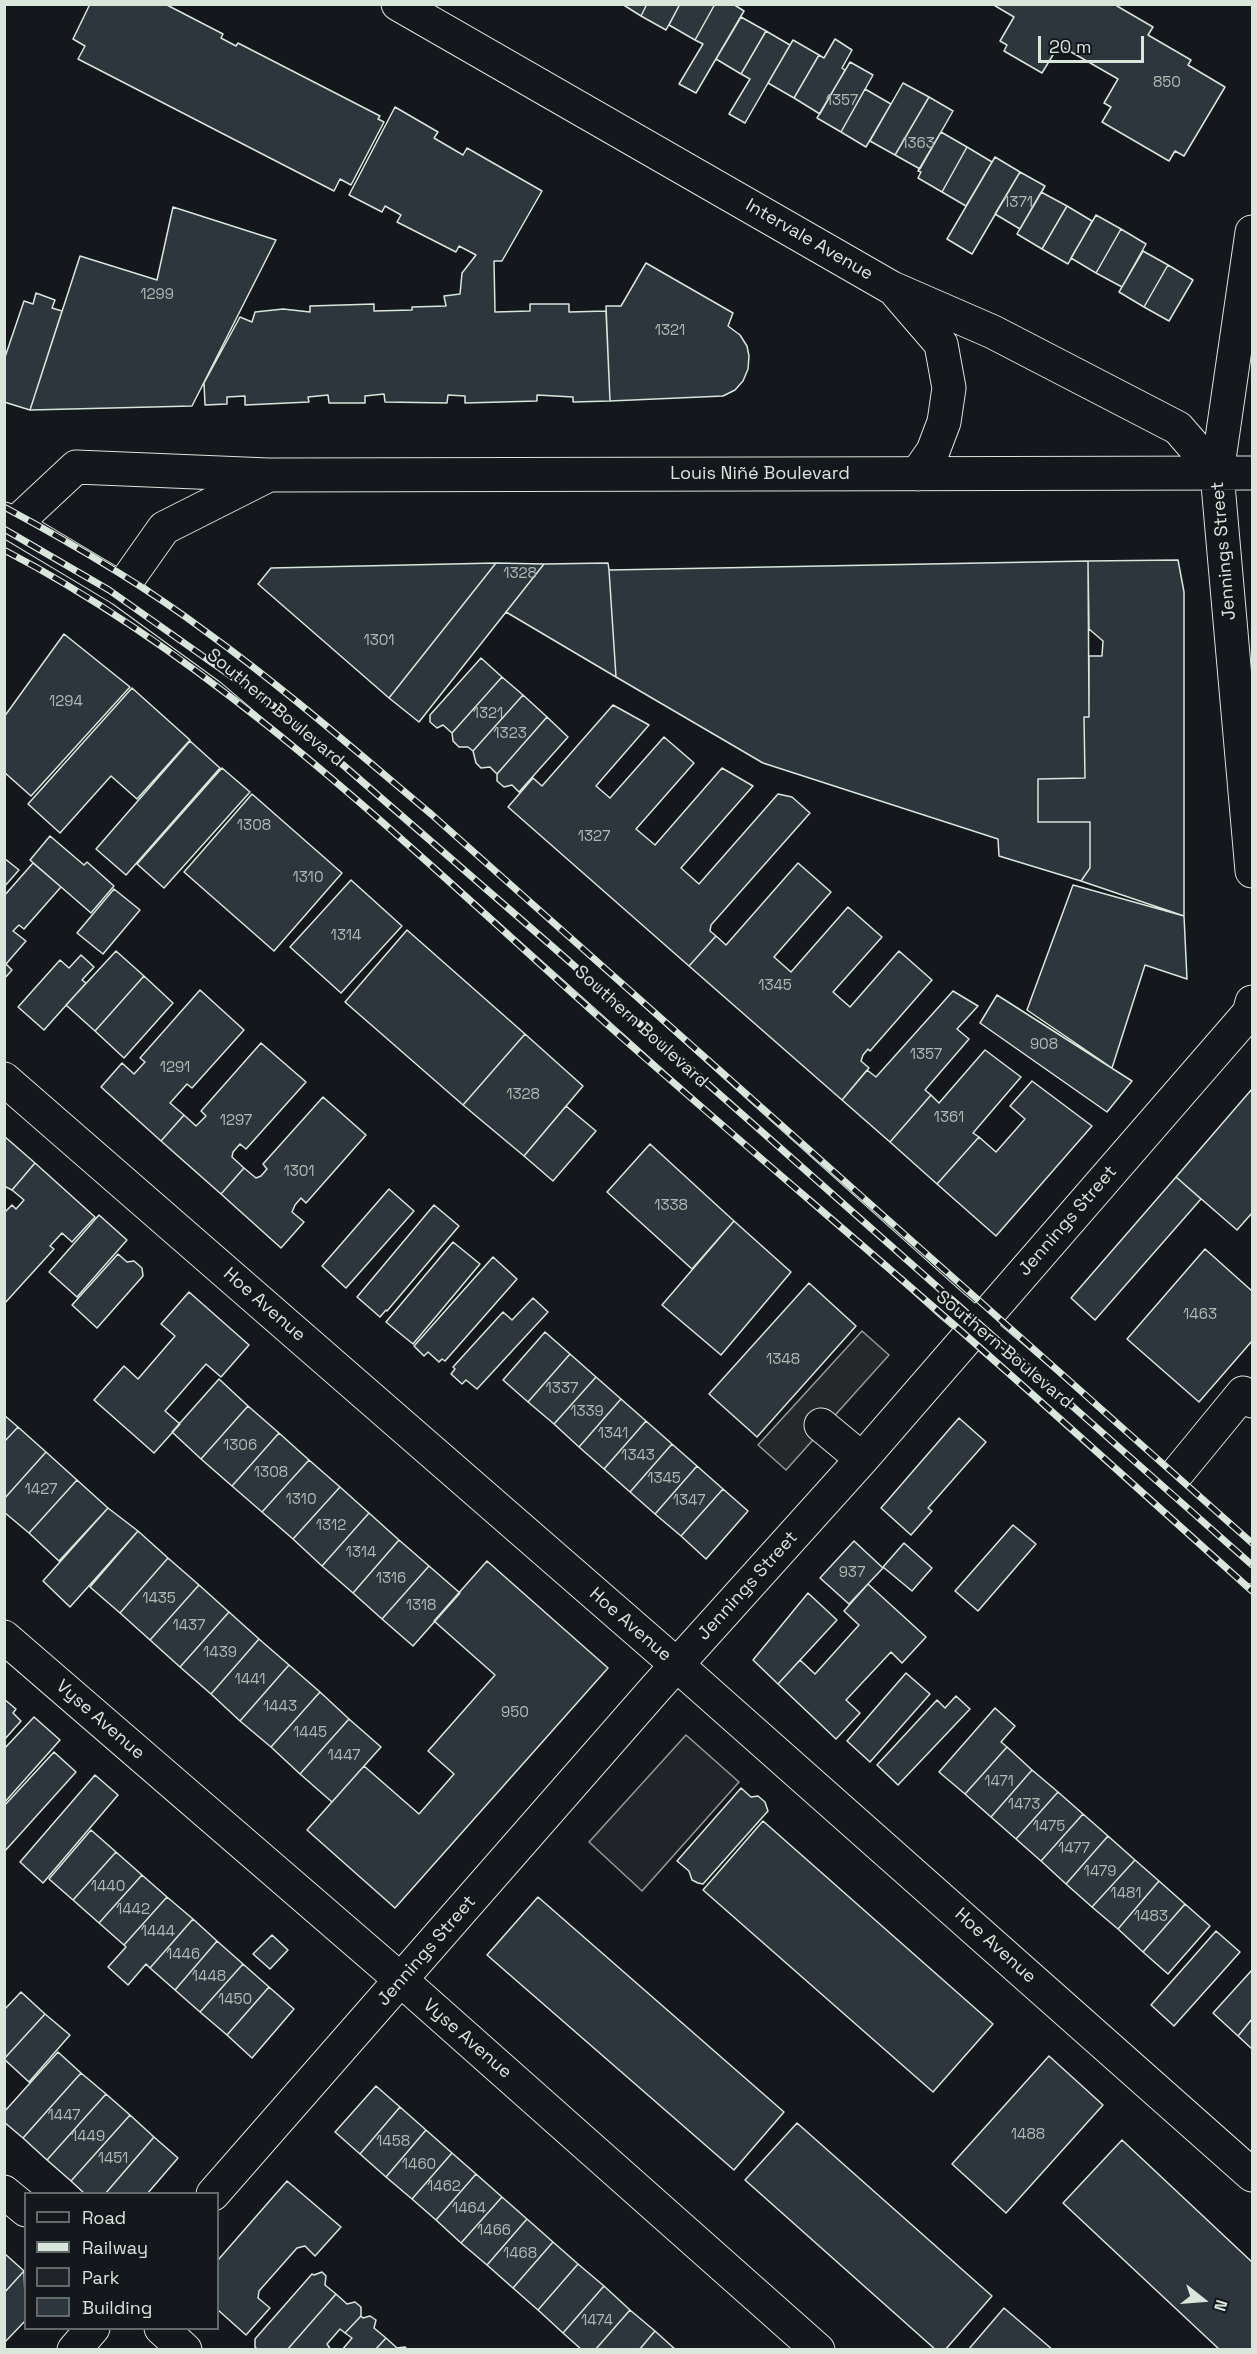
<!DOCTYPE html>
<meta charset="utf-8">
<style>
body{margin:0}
#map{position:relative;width:1257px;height:2354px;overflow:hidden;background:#14181c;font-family:"Space Grotesk",sans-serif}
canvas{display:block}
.frame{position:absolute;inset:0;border:6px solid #d8e6dc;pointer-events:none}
.legend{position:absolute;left:24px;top:2192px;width:195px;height:138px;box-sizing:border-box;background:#14181c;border:2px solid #626a69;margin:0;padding:8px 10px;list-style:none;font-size:18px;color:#d8e6dc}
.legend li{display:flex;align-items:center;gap:12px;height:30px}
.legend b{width:30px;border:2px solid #626a69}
.north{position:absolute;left:1173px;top:2270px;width:60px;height:60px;-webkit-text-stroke:4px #14181c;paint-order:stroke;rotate:107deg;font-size:16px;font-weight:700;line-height:24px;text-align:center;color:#d8e6dc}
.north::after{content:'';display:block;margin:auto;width:21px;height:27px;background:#d8e6dc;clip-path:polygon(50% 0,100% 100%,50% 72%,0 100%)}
.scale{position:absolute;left:1038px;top:36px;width:106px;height:27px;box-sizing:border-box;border:3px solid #d8e6dc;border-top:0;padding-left:8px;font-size:18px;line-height:21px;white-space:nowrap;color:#d8e6dc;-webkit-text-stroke:4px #14181c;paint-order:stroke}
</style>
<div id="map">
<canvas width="1257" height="2354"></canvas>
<div class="frame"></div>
<ul class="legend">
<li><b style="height:8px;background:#14181c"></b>Road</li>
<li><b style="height:8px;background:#d8e6dc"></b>Railway</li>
<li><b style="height:16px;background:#202428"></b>Park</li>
<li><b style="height:16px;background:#2c363c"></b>Building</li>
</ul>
<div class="north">N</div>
<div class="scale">20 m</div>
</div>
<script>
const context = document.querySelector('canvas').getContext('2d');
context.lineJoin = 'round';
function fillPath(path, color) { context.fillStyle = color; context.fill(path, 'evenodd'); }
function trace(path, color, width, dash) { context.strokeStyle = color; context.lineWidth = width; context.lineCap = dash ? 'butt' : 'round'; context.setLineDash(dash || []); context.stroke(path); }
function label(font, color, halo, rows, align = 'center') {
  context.font = font + ' "Space Grotesk",sans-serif'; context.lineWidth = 4.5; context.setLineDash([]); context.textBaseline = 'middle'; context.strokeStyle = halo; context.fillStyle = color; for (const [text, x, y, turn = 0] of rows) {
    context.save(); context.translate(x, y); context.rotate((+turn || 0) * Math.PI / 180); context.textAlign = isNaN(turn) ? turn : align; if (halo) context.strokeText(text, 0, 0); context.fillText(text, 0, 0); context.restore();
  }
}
const green = new Path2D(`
 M686 1735 739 1782 642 1891 589 1842Z`);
fillPath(green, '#202428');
trace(green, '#939e99', 1.5);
const parking = new Path2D(`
 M862 1331 889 1355 786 1470 758 1445Z`);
fillPath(parking, '#24282b');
trace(parking, '#939e99', 1.5);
const building = new Path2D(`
 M90 4H165L223 34 221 38 236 46 238 43 380 116 378 119 384 122 351 185 340 179 334 191 78 59 85 46 73 39Z
 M622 4H647L641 16Z
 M647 4H680L666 30 641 16Z
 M680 4H715L695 40 669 25Z
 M715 4H733L744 11 696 93 679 84 703 44 695 40Z
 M992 4H1118L1117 6 1153 27 1148 35 1191 60 1188 65 1225 87 1184 156 1175 151 1169 161 1102 122 1111 107 1104 103 1118 79 1059 45 1042 73 1004 51 1007 45 1000 41 1014 17Z
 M741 17 766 31 741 74 716 59Z
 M766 31 790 45 745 123 729 114 750 79 741 74Z
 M835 39 852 50 842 68 845 70 820 114 794 98 819 55 824 58Z
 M793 40 819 55 794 98 768 83Z
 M850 62 873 75 841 132 817 118Z
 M903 83 929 97 895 155 870 141Z
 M865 89 891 104 866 147 841 132Z
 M929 97 953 111 920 169 895 155Z
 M395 107 438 132 434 138 463 155 467 148 542 191 502 261H494L495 312 530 311V304H569V312L606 311 610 401 573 402V397L537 395V401L465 403V396L448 395 447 403 385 402 384 394 365 396V403H329L328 395 308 397 309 402 245 405V396L227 397V404L205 405 204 383 240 317 252 322 255 312 283 309 310 312V306L374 304V311L412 310V307L446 306 444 296 460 294 462 273 476 255 459 246 456 252 397 222 401 215 385 206 382 212 349 195Z
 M941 132 967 147 942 192 918 178 921 172 918 171Z
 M967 147 992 162 966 206 942 192Z
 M995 157 1020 172 972 254 947 239Z
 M1020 172 1045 186 1020 229 995 214Z
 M1041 192 1067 206 1042 249 1017 234Z
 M1067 206 1092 221 1068 264 1042 249Z
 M173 207 276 240 192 406 30 410 80 256 157 280Z
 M1096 215 1121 229 1096 273 1071 258Z
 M1121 229 1146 244 1122 287 1096 273Z
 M1143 251 1168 265 1144 307 1119 292Z
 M646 263 733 313 728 326 740 335 747 346 749 356 748 369 743 381 735 390 723 396 610 401 606 306H621Z
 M1168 265 1193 280 1169 321 1144 307Z
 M36 293 55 300 52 308 62 311 30 410 4 402V360L24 301 33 304Z
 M1178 560 1184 592V916L1081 881 1090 868V822H1038V779L1085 778 1084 717H1089V656H1102L1103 641 1089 629 1088 561Z
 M1088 561 1089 717H1084L1085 778 1038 779V822H1090V868L1081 881 999 856 998 839 763 763 616 677 609 570Z
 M496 563 544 564 419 722 389 698Z
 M496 563 389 698 258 584 271 568Z
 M608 563 609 570 616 677 506 612 544 564Z
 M64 634 130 687 31 796 4 772V717Z
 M481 658 502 677 452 733 443 725 437 728 430 722V715Z
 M502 677 523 695 473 751 468 747H459L453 741 452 733Z
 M132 688 190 740 137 799 111 776 60 833 28 804Z
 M523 695 547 717 497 774 490 767 481 768 476 763 473 751Z
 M613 705 649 725 596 786 610 798 664 737 694 763 636 829 655 845 722 768 753 786 681 868 699 884 778 794 792 797 810 813 711 925 710 931 716 936 689 966 508 807 533 778 542 786Z
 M547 717 568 737 519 792 512 785 504 787 497 781V774Z
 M190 741 220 768 126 875 96 849Z
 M222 768 250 792 164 888 137 864Z
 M252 794 342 873 274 951 184 872Z
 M50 836 84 865 87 862 114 886 91 913 30 860Z
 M4 858 19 870 4 887Z
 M33 863 61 887 24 929 19 925 13 931 26 941 6 964 12 970 4 979V896Z
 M798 863 831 892 774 957 791 972 848 907 882 937 833 992 850 1007 899 951 932 980 870 1051 868 1049 863 1055 861 1061 869 1068 842 1100 689 966 716 936 726 945Z
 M351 880 402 926 341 993 290 947Z
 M1073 885 1184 916 1187 979 1145 965 1112 1068 1027 1010Z
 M114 889 140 910 103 954 77 933Z
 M407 930 525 1034 463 1105 345 1002Z
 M116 951 144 976 95 1031 66 1005Z
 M81 955 94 967 82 980 86 983 44 1030 18 1007 60 960 69 968Z
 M144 976 173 1003 124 1058 95 1031Z
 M200 990 244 1030 192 1088 187 1084 170 1103 184 1115 161 1141 101 1087 122 1063 134 1074 145 1062 140 1058Z
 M953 991 978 1006 957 1029 969 1039 925 1090 931 1095 890 1142 842 1100 867 1070 876 1077Z
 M997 995 1132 1081 1107 1112 980 1023Z
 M525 1034 583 1086 524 1156 463 1105Z
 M261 1043 306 1082 246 1149 240 1144 233 1152 232 1157 244 1168 221 1194 161 1141 184 1115 196 1126 206 1116 201 1111Z
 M985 1050 1021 1077 973 1133 979 1137 937 1184 890 1142 931 1095 939 1103Z
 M1032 1081 1092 1126 996 1236 937 1184 979 1137 996 1152 1025 1119 1010 1106Z
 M1252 1089V1213L1237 1230 1176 1177Z
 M323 1097 366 1135 306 1203 301 1198 295 1205 292 1212 304 1222 281 1248 221 1194 244 1168 256 1178 261 1176 267 1169 263 1164Z
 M566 1106 596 1131 553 1181 524 1156Z
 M4 1136 35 1163 12 1190 4 1186Z
 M650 1144 734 1221 692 1269 607 1192Z
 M35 1163 95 1217 72 1242 62 1233 50 1246 54 1249 4 1304V1213L12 1205 16 1209 24 1200 12 1190Z
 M1176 1177 1201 1199 1095 1320 1071 1298Z
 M389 1189 414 1211 346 1288 322 1266Z
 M434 1205 459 1226 387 1311 386 1310 380 1317 357 1297Z
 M99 1215 127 1240 77 1297 49 1272Z
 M734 1221 791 1272 721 1355 662 1305Z
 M453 1242 480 1264 413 1344 386 1322Z
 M1205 1249 1252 1291V1341L1199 1402 1127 1339Z
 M118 1254 127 1262 134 1261 142 1268 143 1276 97 1328 72 1305Z
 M493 1257 517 1279 445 1361 442 1359 439 1362 428 1352 424 1356 414 1346Z
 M809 1283 856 1326 757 1437 709 1394Z
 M189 1292 249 1345 221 1377 206 1364 165 1411 180 1424 154 1453 94 1400 124 1366 138 1379 175 1336 161 1324Z
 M533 1298 548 1312 477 1389 466 1380 462 1384 451 1374 455 1369 453 1367 503 1312 512 1320Z
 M545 1332 570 1354 528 1402 503 1380Z
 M570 1354 596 1377 554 1424 528 1402Z
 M596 1377 621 1399 579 1447 554 1424Z
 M219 1379 248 1406 201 1459 172 1432Z
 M621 1399 646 1421 604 1469 579 1447Z
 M248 1406 279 1433 232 1486 201 1459Z
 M4 1415 18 1427 4 1442Z
 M959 1418 986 1442 928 1508 932 1511 911 1535 881 1508Z
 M646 1421 672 1444 630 1492 604 1469Z
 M18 1427 46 1452 4 1499V1442Z
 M279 1433 309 1460 262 1512 232 1486Z
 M672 1444 697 1466 655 1514 630 1492Z
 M46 1452 77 1480 29 1533 4 1512V1499Z
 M309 1460 340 1487 293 1539 262 1512Z
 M697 1466 723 1489 681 1536 655 1514Z
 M77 1480 108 1508 59 1561 29 1533Z
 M340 1487 369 1513 322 1566 293 1539Z
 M723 1489 748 1511 706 1559 681 1536Z
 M108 1508 138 1531 70 1607 43 1581Z
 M369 1513 399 1540 353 1593 322 1566Z
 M1013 1525 1036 1544 978 1611 955 1591Z
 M138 1531 168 1558 120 1613 90 1587Z
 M399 1540 429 1566 382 1619 353 1593Z
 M854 1541 883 1568 849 1604 820 1578Z
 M904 1543 932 1568 912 1591 883 1567Z
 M168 1558 199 1585 150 1640 120 1613Z
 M487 1561 608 1668 395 1908 307 1830 364 1766 419 1814 454 1774 428 1751 495 1675 434 1621Z
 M429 1566 460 1593 413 1646 382 1619Z
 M868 1584 926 1637 902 1663 891 1652 846 1700 860 1713 836 1739 778 1684 800 1660 815 1674 859 1625 844 1611Z
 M199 1585 229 1612 180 1667 150 1640Z
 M808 1593 837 1620 778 1684 753 1660Z
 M229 1612 259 1639 211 1694 180 1667Z
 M259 1639 289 1665 240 1721 211 1694Z
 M289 1665 320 1692 271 1747 240 1721Z
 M906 1673 930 1694 870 1762 847 1741Z
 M320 1692 349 1719 300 1774 271 1747Z
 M956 1696 970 1709 898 1785 877 1765 937 1700 945 1708Z
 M4 1699 16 1709 13 1713 21 1721 4 1740Z
 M995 1708 1015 1726 1001 1742 1007 1747 965 1794 939 1772Z
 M34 1717 60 1740 4 1803V1749Z
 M349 1719 381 1747 332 1802 300 1774Z
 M1007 1747 1032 1770 991 1817 965 1794Z
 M54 1752 76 1772 4 1852V1806Z
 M1032 1770 1058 1792 1016 1839 991 1817Z
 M95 1775 118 1795 43 1883 20 1862Z
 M741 1788 751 1797 758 1796 765 1802 768 1811 703 1884 698 1883 692 1880 689 1871 677 1861Z
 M1058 1792 1083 1814 1041 1861 1016 1839Z
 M1083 1814 1108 1836 1066 1884 1041 1861Z
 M763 1821 993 2024 933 2092 703 1890Z
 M91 1830 116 1852 73 1900 49 1879Z
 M1108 1836 1135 1860 1092 1907 1066 1884Z
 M116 1852 142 1875 99 1923 73 1900Z
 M1135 1860 1159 1881 1118 1929 1092 1907Z
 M142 1875 167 1897 124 1945 99 1923Z
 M1159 1881 1185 1904 1143 1952 1118 1929Z
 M167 1897 193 1919 150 1968 146 1964 128 1985 108 1967 126 1947 124 1945Z
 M538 1897 784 2112 734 2170 487 1955Z
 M1185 1904 1210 1926 1168 1974 1143 1952Z
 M193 1919 217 1941 175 1990 150 1968Z
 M1216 1931 1240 1952 1174 2026 1151 2005Z
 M272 1935 288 1950 270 1969 253 1954Z
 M217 1941 243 1964 200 2012 175 1990Z
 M243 1964 269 1987 227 2035 200 2012Z
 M1252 1970V2019L1238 2036 1213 2013Z
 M269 1987 294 2009 252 2058 227 2035Z
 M21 1992 45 2014 4 2059V2010Z
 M45 2014 70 2035 29 2082 4 2059Z
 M1252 2019V2049L1238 2036Z
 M58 2052 81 2073 23 2138 4 2122V2112Z
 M1049 2056 1103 2105 1006 2213 952 2164Z
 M81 2073 106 2094 47 2160 23 2138Z
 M376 2086 400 2107 360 2154 335 2132Z
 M106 2094 130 2115 71 2181 47 2160Z
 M400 2107 426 2130 386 2177 360 2154Z
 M130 2115 154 2137 105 2194H85L71 2181Z
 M797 2123 992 2296 945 2350H936L745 2180Z
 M426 2130 452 2153 412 2199 386 2177Z
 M154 2137 178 2158 147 2194H105Z
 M1122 2140 1252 2262V2350H1220L1063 2203Z
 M452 2153 476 2174 436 2220 412 2199Z
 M476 2174 502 2197 461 2243 436 2220Z
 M287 2181 341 2227 315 2256 305 2246 297 2248 259 2291 258 2298 270 2308 246 2335 218 2310V2260Z
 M502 2197 527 2219 487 2265 461 2243Z
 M527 2219 553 2242 513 2288 487 2265Z
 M553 2242 578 2264 538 2310 513 2288Z
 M4 2253 24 2271 4 2293Z
 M578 2264 604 2286 563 2333 538 2310Z
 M24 2271 26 2320 4 2343V2293Z
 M322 2272 326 2276 325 2285 336 2294 287 2350H258L255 2347V2339L312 2274 314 2275Z
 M604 2286 630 2310 595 2350H582L563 2333Z
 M336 2294 347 2304 355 2302 361 2307V2316L345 2333 340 2329 327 2344 331 2350H287Z
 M1004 2308 1053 2350H968Z
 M630 2310 655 2331 639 2350H595Z
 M361 2316 363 2318 370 2316 376 2320 374 2328 386 2338 375 2350H342L352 2338 345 2333Z
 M655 2331 676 2350H639Z
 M386 2338 397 2348 405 2347 408 2350H375Z`);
fillPath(building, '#2c363c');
trace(building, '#d8e6dc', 1.5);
const minor = new Path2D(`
 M398 4 892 288 993 332 1178 428 1217 473
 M1252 232 1217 473 1252 871
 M897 293 941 344 949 388 944 422 933 451 917 474
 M15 524 76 467 268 475 1252 473
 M121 589 164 528 267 476
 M4 1079 677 1665 1252 2175
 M821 1425 862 1459
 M1165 1488 1243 1393 1252 1401
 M4 1637 401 1980 818 2350
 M4 2192 26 2210
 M213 2194 655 1689 862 1459 1249 1013 1252 1002
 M161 2328 185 2350
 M74 2350 93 2328`);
const major = new Path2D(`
 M4 519 121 589 231 669 447 853 951 1305 1165 1488 1252 1567`);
trace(minor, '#d8e6dc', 35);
trace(major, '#d8e6dc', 35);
trace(minor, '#14181c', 33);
trace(major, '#14181c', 33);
const rail = new Path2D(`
 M4 507C71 543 145 586 205 631 284 688 357 752 431 814L1252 1543
 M4 529 109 590 282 712 554 948 1252 1565
 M4 550C226 665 416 854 601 1019 717 1122 836 1222 953 1324 1053 1412 1153 1502 1252 1591`);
trace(rail, '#d8e6dc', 7);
trace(rail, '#14181c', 4.5, [14]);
label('15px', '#adbab4', null, [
 ["850",1167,83],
 ["1357",842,101],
 ["1363",918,144],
 ["1371",1018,203],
 ["1299",157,295],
 ["1321",670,331],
 ["1328",520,574],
 ["1301",379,641],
 ["1294",66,702],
 ["1321",488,714],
 ["1323",510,734],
 ["1308",254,826],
 ["1327",594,837],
 ["1310",308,878],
 ["1314",346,936],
 ["1345",775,986],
 ["908",1044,1045],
 ["1357",926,1055],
 ["1291",175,1068],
 ["1328",523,1095],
 ["1361",949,1118],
 ["1297",236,1121],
 ["1301",299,1172],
 ["1338",671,1206],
 ["1463",1200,1315],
 ["1348",783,1360],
 ["1337",562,1389],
 ["1339",587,1412],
 ["1341",613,1434],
 ["1306",240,1446],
 ["1343",638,1456],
 ["1308",271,1473],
 ["1345",664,1479],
 ["1427",41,1490],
 ["1310",301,1500],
 ["1347",689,1501],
 ["1312",331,1526],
 ["1314",361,1553],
 ["937",852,1573],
 ["1316",391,1579],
 ["1435",159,1599],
 ["1318",421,1606],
 ["1437",189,1626],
 ["1439",220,1653],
 ["1441",250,1680],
 ["1443",280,1707],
 ["950",515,1713],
 ["1445",310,1733],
 ["1447",344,1756],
 ["1471",999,1782],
 ["1473",1024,1805],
 ["1475",1049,1827],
 ["1477",1074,1849],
 ["1479",1100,1872],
 ["1440",108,1887],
 ["1481",1126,1894],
 ["1442",133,1910],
 ["1483",1151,1917],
 ["1444",158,1932],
 ["1446",183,1955],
 ["1448",209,1977],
 ["1450",235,2000],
 ["1447",64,2116],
 ["1488",1028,2135],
 ["1449",88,2137],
 ["1458",393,2142],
 ["1451",113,2159],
 ["1460",419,2165],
 ["1462",444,2187],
 ["1464",469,2209],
 ["1466",494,2231],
 ["1468",520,2254],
 ["1474",597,2321]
]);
label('18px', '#d8e6dc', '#14181c', [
 ["Intervale Avenue",809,240,30],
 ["Louis Niñé Boulevard",760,474],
 ["Jennings Street",1224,551,-95],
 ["Southern Boulevard",275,708,40],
 ["Southern Boulevard",641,1027,42],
 ["Jennings Street",1068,1221,-49],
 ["Hoe Avenue",264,1305,41],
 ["Southern Boulevard",1004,1350,40],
 ["Jennings Street",748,1586,-48],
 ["Hoe Avenue",630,1625,41],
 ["Vyse Avenue",100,1720,41],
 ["Hoe Avenue",995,1946,42],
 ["Jennings Street",427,1951,-49],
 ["Vyse Avenue",467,2039,41]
]);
</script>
